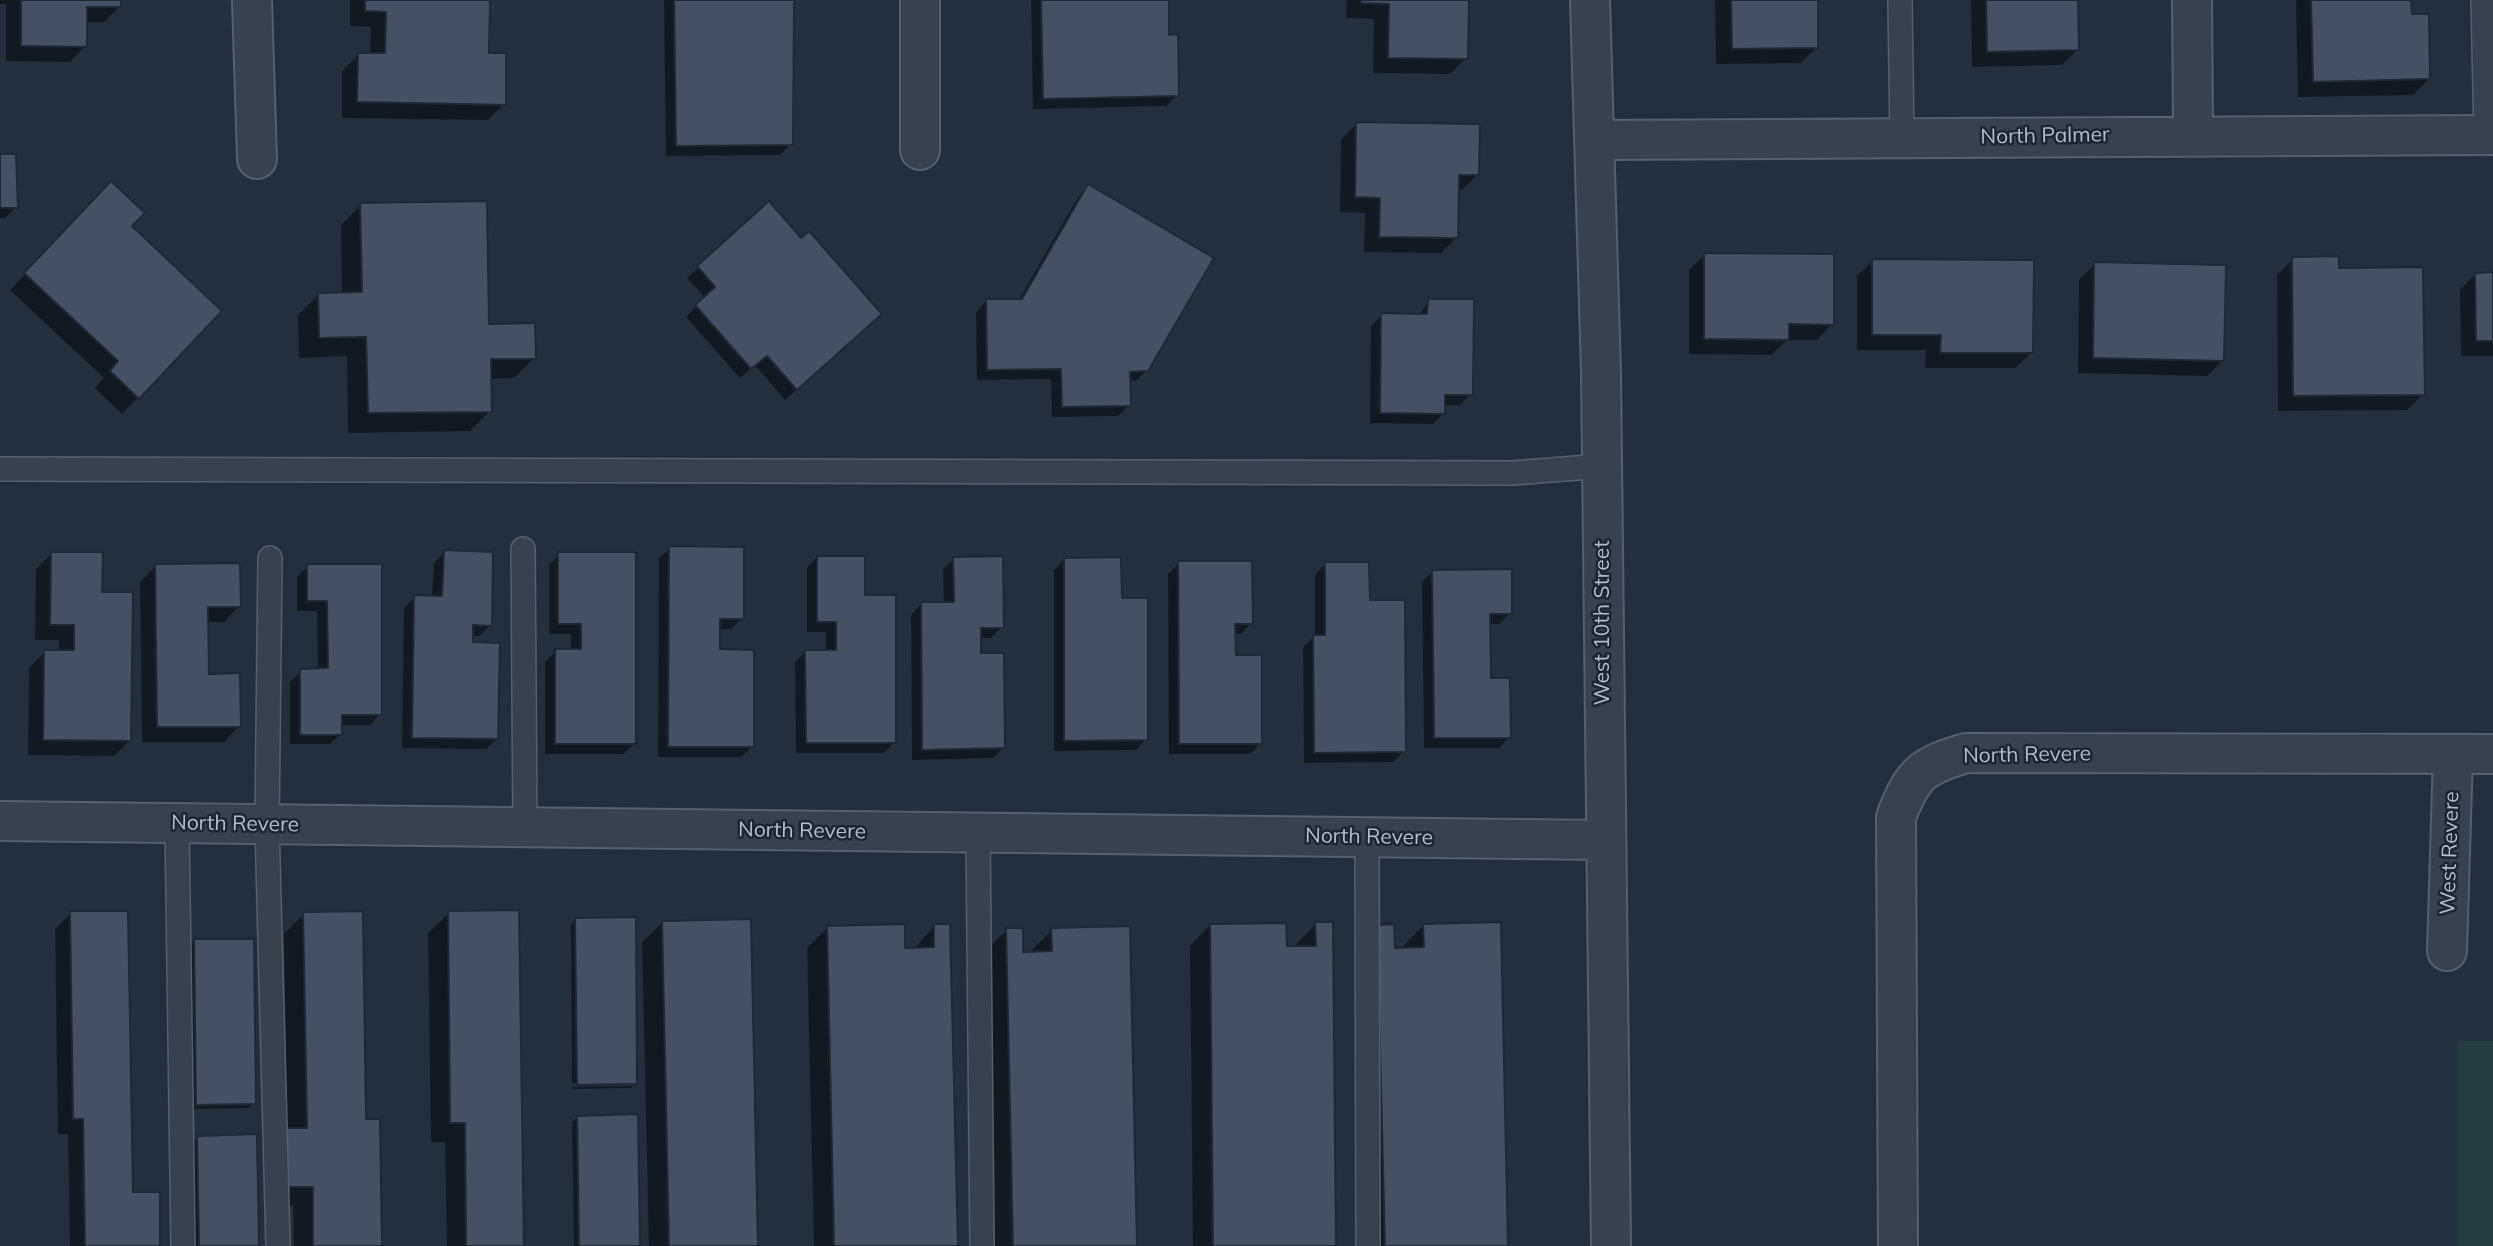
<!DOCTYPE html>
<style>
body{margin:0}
canvas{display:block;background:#242f3e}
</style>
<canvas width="2493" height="1246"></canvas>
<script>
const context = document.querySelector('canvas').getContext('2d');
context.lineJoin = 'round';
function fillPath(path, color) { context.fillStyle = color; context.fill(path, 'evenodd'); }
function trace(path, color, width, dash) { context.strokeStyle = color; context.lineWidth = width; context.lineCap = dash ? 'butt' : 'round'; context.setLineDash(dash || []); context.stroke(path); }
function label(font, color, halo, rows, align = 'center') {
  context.font = font + ' Mulish,sans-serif'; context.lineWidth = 5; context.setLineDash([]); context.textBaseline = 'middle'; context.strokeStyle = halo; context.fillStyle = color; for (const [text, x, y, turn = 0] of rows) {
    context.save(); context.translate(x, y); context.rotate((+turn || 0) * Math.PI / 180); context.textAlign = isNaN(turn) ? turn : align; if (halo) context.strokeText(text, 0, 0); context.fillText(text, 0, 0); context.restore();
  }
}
fillPath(new Path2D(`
 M2457 1041H2493V1246H2457Z`), '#263c3f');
fillPath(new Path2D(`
 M0 0H119V7L104 22H85V46L70 62 6 61V4H0Z
 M350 0H488L487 55 504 104 488 120 342 118V71L358 55H370L371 27 350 26Z
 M664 0H790L791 144 780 155 666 156Z
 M1031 0H1167L1168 36 1177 96 1166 106 1033 109Z
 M1347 0H1467L1466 58 1450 74 1373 73 1374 19 1346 18Z
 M1715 0H1816L1817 47 1801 63 1716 64Z
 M1971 0H2077V50L2062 65 1972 67Z
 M2296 0H2410V16L2429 79 2413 95 2298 97Z
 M1356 124 1478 174 1462 190H1457V237L1441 253 1364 252 1365 213 1340 212 1341 140Z
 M0 156 16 207 5 218H0Z
 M1089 186 1147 370 1136 381H1129V405L1118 416 1052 417 1051 379 977 380 976 312 986 301H1018L1078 197Z
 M96 199 130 226 219 311 122 414 95 388 104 378 10 290Z
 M769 204 869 324 785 400 755 365 740 378 686 317 705 298 687 278Z
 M361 205 487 326 534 358 514 378 490 379V411L470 431 348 433 347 356 299 358 298 315 319 294H342L341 225Z
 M1705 254 1832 324 1817 340H1787L1771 355 1689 354V270Z
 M2293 259 2338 270 2423 394 2407 410 2278 411 2277 275Z
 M1873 261 2031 353 2015 368H1925L1926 350H1857V276Z
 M2095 264 2223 360 2207 376 2078 373 2079 280Z
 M2475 274H2493V356H2461L2460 290Z
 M1429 301 1471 394 1460 405H1444V413L1433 424 1370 423 1371 326 1382 315 1418 316Z
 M670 548 742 619 731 629H719V651L752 747 741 757H658L659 558Z
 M444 552 490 625 480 636H471L497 739 486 749 402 748 404 608 415 597H432L434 563Z
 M52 553 101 594 130 740 114 756 28 755 29 668 45 652H59V640H35L36 569Z
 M559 554 634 744 623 754H545V662L556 651H571V634H549V565Z
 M817 557 863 596 894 742 884 753H796L795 662 806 651H826V632H807V568Z
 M954 559 1002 627 991 638H980V655L1003 748 993 758 912 760 911 615 921 604H944L943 569Z
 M1064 559 1146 739 1136 750 1054 751V570Z
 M1179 563 1251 623 1241 634H1233L1234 657 1261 743 1250 754H1169L1168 574Z
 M1325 564 1368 602 1404 751 1393 762 1304 763 1303 647 1315 636V575Z
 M156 566 239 606 224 622H206L207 676 239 726 224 742H142L140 582Z
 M308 566H380V714L370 725H341V734L330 744H290V682L301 671 318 670 317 611H297V577Z
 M1433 571 1510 613 1499 624H1488L1489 680 1509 737 1499 748H1424L1422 582Z
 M71 913 131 1194 159 1246H70L68 1134H58L55 929Z
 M449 913 522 1246H447L445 1142H431L428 933Z
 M304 914 365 1120 380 1246H294L293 1206 267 1207 287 1130 284 934Z
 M576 919 636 1083 631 1088 572 1089V1087L633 1086V1082L572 1083 571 924Z
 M663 922 757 1246H649L642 942Z
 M1316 924 1334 1246H1193L1190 946 1210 925 1285 948H1296V944Z
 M1424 925 1507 1246H1365L1358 947 1404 949 1403 946Z
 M934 926 956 1246H814L807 948 827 928 904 950 914 949Z
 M1007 930 1022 954 1032 953V950L1052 930 1135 1246H993L986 950Z
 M195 941 254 1103 249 1108 191 1109 190 946Z
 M577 1117 639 1246H574L572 1122Z
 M198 1137 257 1246H195L193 1142Z`), '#0007');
const building = new Path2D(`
 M21 0H121V7H87V47L21 46Z
 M365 0H490L489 53H506V105L357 102 358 53H385L386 12 365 11Z
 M674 0H794L793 145 676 146Z
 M1041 0H1169V35L1178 34 1179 96 1043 99Z
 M1362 0H1469L1468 59 1388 58 1389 4 1361 3Z
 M1731 0H1818V48L1732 49Z
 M1986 0H2078L2079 50 1987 52Z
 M2311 0H2411L2412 14H2429L2430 79 2313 82Z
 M1356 122 1480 124 1479 175H1459L1458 238 1379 237 1380 198 1355 197Z
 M0 154H16L18 208H0Z
 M111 181 145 213 132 226 222 311 139 399 110 371 118 361 24 273Z
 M1088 184 1214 258 1148 371 1130 372 1131 406 1062 407 1061 369 987 370 986 299H1022Z
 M487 201 489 324 535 323 536 359H491L492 412 368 413 366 337 319 338 318 293 362 292 360 203Z
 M769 201 801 238 809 231 882 314 797 390 767 356 751 369 695 305 715 287 697 266Z
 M1704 253 1834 254V325L1789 324V340L1704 339Z
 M2339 256V268L2423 267 2425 395 2293 396 2292 257Z
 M1872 259 2034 260 2033 353H1940L1941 335H1872Z
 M2094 262 2226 265 2224 361 2093 358Z
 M2493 272V341H2476L2475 273Z
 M1428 299H1474L1473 395H1445V414L1380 413 1381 313 1427 314Z
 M669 546 744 547V619H720V649L754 650V747H668Z
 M444 550 493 552 492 626 473 625V642L500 643 498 739 412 738 414 595 442 596Z
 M51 552H103L102 592H133L131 741 43 740 44 650H74V625H50Z
 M558 552H636V744H555V649H581V624H558Z
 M817 556H865V595H896V743H806L805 650H836V622H817Z
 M1003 556 1004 628H981V653H1004L1005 748 922 750 921 602H954L953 557Z
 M1121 557 1122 598H1148V740L1064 741V558Z
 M1178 561H1252L1253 624H1235L1236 655H1262V744H1179Z
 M1325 562H1369L1370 600H1405L1406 752 1314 753 1313 635H1325Z
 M240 563 241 607H208L209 674 240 673 241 727H157L155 564Z
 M307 564H382V715H342V735H300V669L328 668 327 601H307Z
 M1512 569V614H1490L1491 678H1510L1511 738H1434L1432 570Z
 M519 910 524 1246H466L465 1123H450L448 911Z
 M70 911H128L133 1192H160V1246H85L83 1119H73Z
 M363 911 366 1119H380L382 1246H313V1187H286L285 1128H307L303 912Z
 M636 917 637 1084 577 1085 575 918Z
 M751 919 758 1246H669L662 921Z
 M1315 922H1333L1336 1246H1213L1210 924 1286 923 1287 946H1316Z
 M1501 922 1508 1246H1385L1377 925 1394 924 1395 948 1424 947 1423 924Z
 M905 924V948L934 947V924H950L958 1246H834L827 926Z
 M1130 926 1137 1246H1013L1006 928H1023V952L1052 951 1051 928Z
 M194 939H254L256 1104 196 1105Z
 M638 1114 640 1246H579L577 1116Z
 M257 1134 259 1246H199L197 1136Z`);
fillPath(building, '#455162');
trace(building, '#1f2835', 2);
const lane = new Path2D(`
 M1900 0 1902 138
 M2483 0 2486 135
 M0 469 1513 473 1602 466
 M523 549 525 827
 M270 558 267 824 278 1246
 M177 823 183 1246
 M978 833 982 1246
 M1367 837 1368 1246`);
const street = new Path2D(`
 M252 0 257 159
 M920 0V150
 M1590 0 1601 373 1611 1246
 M2192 0 2193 135
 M1596 140 2493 135
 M0 821 1604 840
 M2447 951 2453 754
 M1898 1246 1896 817C1913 773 1922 766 1966 753L2493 754`);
trace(lane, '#565f6c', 26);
trace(street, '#565f6c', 42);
trace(lane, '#38414e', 23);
trace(street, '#38414e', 38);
label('21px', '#b4bcc9', '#1d2633', [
 ["North Palmer",2045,136,-1],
 ["West 10th Street",1603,623,-90],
 ["North Revere",2027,755,-1],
 ["North Revere",235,824,1],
 ["North Revere",802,831,1],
 ["North Revere",1369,837,1],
 ["West Revere",2450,853,-88]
]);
</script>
